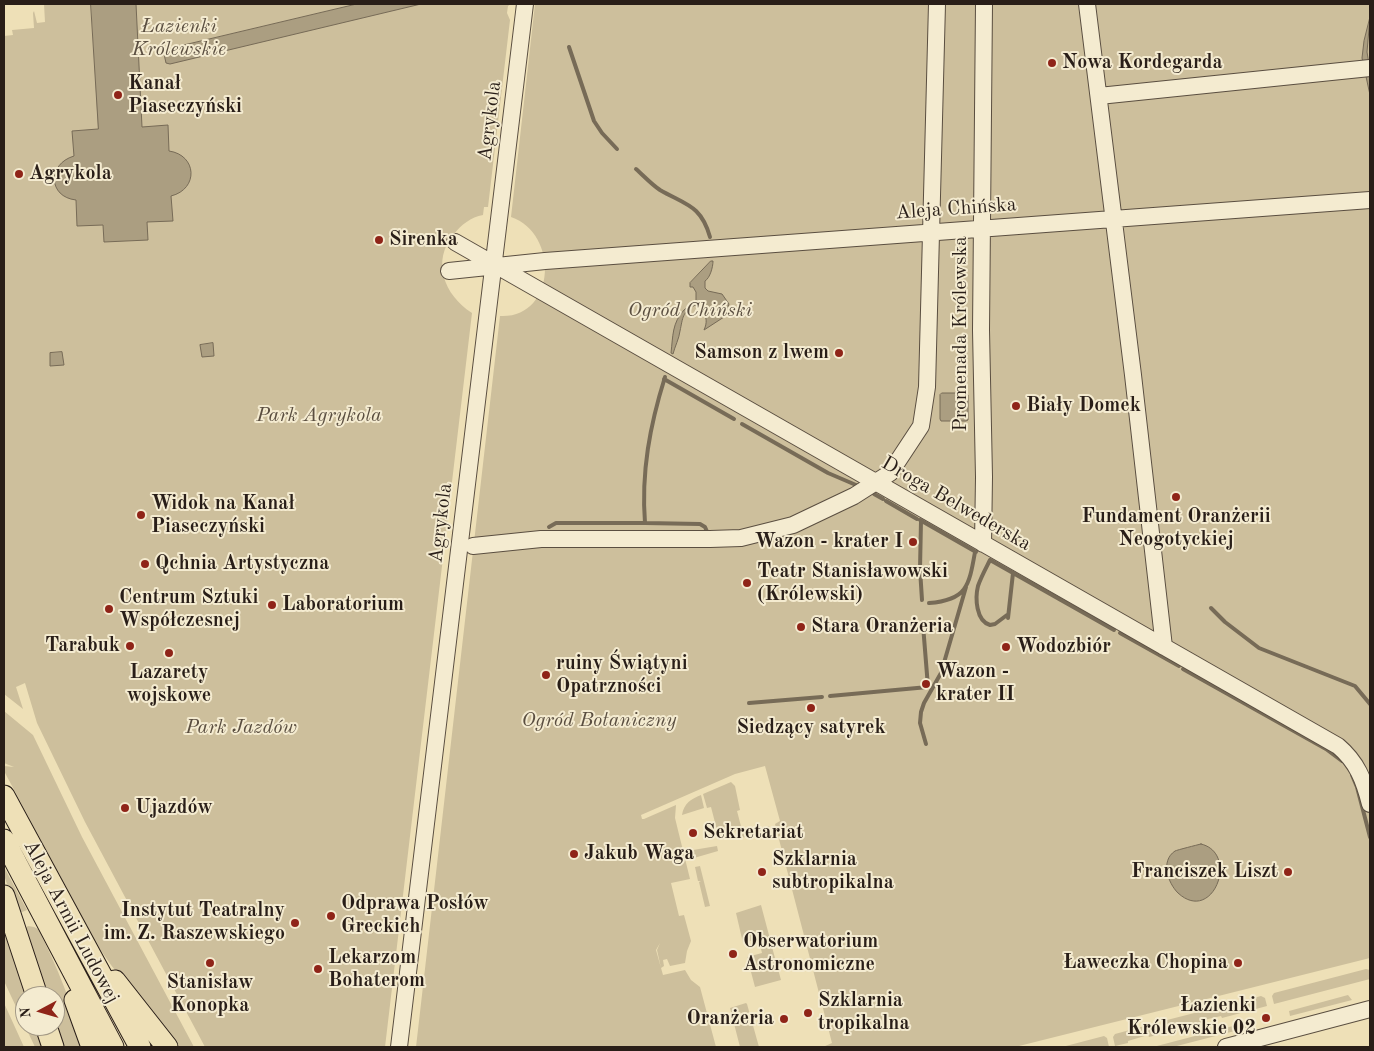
<!DOCTYPE html>
<meta charset="utf-8">
<style>
body{margin:0}
#map{position:relative;width:1374px;height:1051px;overflow:hidden;background:#eee0b7;font-family:"Old Standard TT",serif}
canvas{display:block}
.frame{position:absolute;inset:0;border:5px solid #291e18;pointer-events:none}
.north{position:absolute;left:15px;top:986px;width:50px;height:50px;box-sizing:border-box;background:#f4ebd0;border:1px solid #a39986;border-radius:50%;rotate:264deg;font-size:14px;font-weight:700;line-height:20px;text-align:center;color:#291e18}
.north::after{content:'';display:block;margin:auto;width:18px;height:22px;background:#8f2418;clip-path:polygon(50% 0,100% 100%,50% 72%,0 100%)}
</style>
<div id="map">
<canvas width="1374" height="1051"></canvas>
<div class="frame"></div>
<div class="north">N</div>
</div>
<script>
const context = document.querySelector('canvas').getContext('2d');
context.lineJoin = 'round';
function fillPath(path, color) { context.fillStyle = color; context.fill(path, 'evenodd'); }
function trace(path, color, width, dash) { context.strokeStyle = color; context.lineWidth = width; context.lineCap = dash ? 'butt' : 'round'; context.setLineDash(dash || []); context.stroke(path); }
function label(font, color, halo, rows, align = 'center') {
  context.font = font + ' "Old Standard TT",serif'; context.lineWidth = 4; context.setLineDash([]); context.textBaseline = 'middle'; context.strokeStyle = halo; context.fillStyle = color; for (const [text, x, y, turn = 0] of rows) {
    context.save(); context.translate(x, y); context.rotate((+turn || 0) * Math.PI / 180); context.textAlign = isNaN(turn) ? turn : align; if (halo) context.strokeText(text, 0, 0); context.fillText(text, 0, 0); context.restore();
  }
}
fillPath(new Path2D(`
 M44 4H511L508 6 507 13 510 20 488 207H484L483 215C471 217 461 225 454 234 431 261 444 295 472 313L385 1047H205L85 822 37 723 25 683 16 687 23 709 4 694V36L13 35 12 30 34 28 33 13 34 11 37 23 45 22Z
 M535 4H1370V958L1015 1047H823L832 1043 775 824 780 821 765 766 735 774 641 815 642 819H644L676 805 675 818 690 879 671 883 679 916 684 915 691 941 687 951 685 963 670 966 667 959 663 960 664 966 661 968 657 950 660 943 656 950 663 975 685 970 691 980 700 987 716 1047H416L500 316C556 319 560 234 511 217Z
 M4 711 33 735 82 837 194 1047H175L111 965 97 945 4 771V766L14 767 4 763Z
 M731 782 735 786 740 810 737 811 742 830 718 834 711 807 707 808 703 794Z
 M701 795 704 808 682 815C684 803 691 799 701 795Z
 M769 826 770 831 733 840 732 836Z
 M717 846 718 851 694 858 693 850Z
 M700 866 710 906 705 907 699 882 701 881H698L695 867Z
 M4 867 27 910 17 914 4 875Z
 M761 905 770 939 760 943 758 939 743 943 736 913Z
 M4 918 29 996H25V1026L4 981Z
 M28 926 34 927 38 929C58 967 72 1006 85 1047H60L55 1026V996H44L25 928Z
 M770 946 772 947 781 980 755 987 747 957 762 953 761 949Z
 M1366 969 1370 970V979L1274 1004 1272 996 1274 993Z
 M1348 995 1352 1000 1290 1016 1289 1011Z
 M1261 996 1265 998 1267 1006 1222 1018 1221 1016 1204 1020V1023L1194 1026 1193 1023 1175 1028 1176 1030 1167 1033 1165 1024 1167 1020Z
 M4 1003 24 1047H4Z
 M746 1003 747 1004 759 1047H740L730 1008Z
 M1252 1021 1254 1026 1173 1047H1153Z
 M1156 1023 1159 1026 1161 1034 1149 1037 1148 1035 1128 1041V1043L1115 1046 1113 1037 1115 1034Z
 M25 1026H39L47 1047H35Z
 M1104 1036 1107 1038 1109 1047H1062Z`), '#cdbf9c');
const water = new Path2D(`
 M91 4H136L142 127 168 125 169 151C197 155 199 189 171 196L173 221 147 222 148 240 104 242 103 225 77 226 76 200C48 197 47 164 74 156L72 131 98 129Z
 M357 4H421L170 64 166 63 164 54 168 49Z
 M1370 17 1367 52 1370 70V95L1362 58 1364 41Z
 M711 261H713C713 267 710 278 705 281V288L708 291 722 294 729 304 724 317 704 330C709 319 705 312 695 305 682 313 683 317 680 331 679 339 675 346 673 354L671 353C673 336 672 323 684 310 688 306 693 304 696 300V292L693 287H690V283Z
 M213 343 214 356 202 357 200 345Z
 M62 352 64 365 50 366V353Z
 M942 393H966L968 395V420L966 421H941L940 419V395Z
 M1201 844C1240 853 1213 925 1178 893 1168 883 1160 861 1175 851 1177 850 1197 845 1201 844Z`);
fillPath(water, '#ab9e81');
trace(water, '#776b57', 1);
trace(new Path2D(`
 M569 47 594 121 602 133 617 149
 M636 169C644 176 651 184 660 190 686 205 701 205 710 237
 M664 379 734 419
 M742 424 828 473 856 485
 M874 494 883 499
 M886 501 917 519
 M920 520 976 552
 M921 521 920 569 922 600
 M645 523 700 524 705 527 708 534
 M549 527 556 523H645C641 472 650 425 665 377
 M990 560 1114 630
 M990 560C986 568 981 577 978 586 975 598 976 621 990 625L995 624 1007 615
 M929 603C967 600 969 586 975 552
 M1211 608 1225 622 1259 648 1355 686 1370 704
 M1008 618 1013 573
 M1120 633 1179 666
 M1183 669 1326 749 1342 761
 M830 696 928 687 923 625
 M749 703 822 697
 M926 744 920 723 921 712 924 703 941 673 966 587
 M1352 775 1357 787 1370 837`), '#776b57', 4);
const minor = new Path2D(`
 M1087 4 1133 375 1164 647
 M1099 96 1370 68
 M455 242 1338 746C1357 762 1364 780 1370 804
 M449 271 545 261 1370 200
 M983 544 984 477 981 330 984 4
 M473 546 541 539H710L741 538 793 525 854 496 890 473 921 426 927 387 937 4
 M399 1047 525 4
 M1226 1047 1370 1009`);
const major = new Path2D(`
 M4 796 140 1047
 M4 840 113 1047
 M4 896 37 996
 M115 981 167 1047
 M75 1000 92 1047
 M46 1026 53 1047`);
trace(minor, '#5a4e40', 18);
trace(major, '#291e18', 23);
trace(minor, '#f4ebd0', 16);
trace(major, '#eee0b7', 21);
for (const [x, y, r, color] of [
 [1052,63,5,"#8f2418"],
 [118,95,5,"#8f2418"],
 [19,174,5,"#8f2418"],
 [379,240,5,"#8f2418"],
 [839,353,5,"#8f2418"],
 [1016,406,5,"#8f2418"],
 [1176,497,5,"#8f2418"],
 [141,515,5,"#8f2418"],
 [913,542,5,"#8f2418"],
 [145,564,5,"#8f2418"],
 [747,583,5,"#8f2418"],
 [272,605,5,"#8f2418"],
 [109,609,5,"#8f2418"],
 [801,627,5,"#8f2418"],
 [130,646,5,"#8f2418"],
 [1006,647,5,"#8f2418"],
 [169,653,5,"#8f2418"],
 [546,675,5,"#8f2418"],
 [926,684,5,"#8f2418"],
 [811,708,5,"#8f2418"],
 [125,808,5,"#8f2418"],
 [693,833,5,"#8f2418"],
 [574,854,5,"#8f2418"],
 [762,872,5,"#8f2418"],
 [1288,872,5,"#8f2418"],
 [331,916,5,"#8f2418"],
 [295,923,5,"#8f2418"],
 [733,954,5,"#8f2418"],
 [210,963,5,"#8f2418"],
 [1238,963,5,"#8f2418"],
 [318,969,5,"#8f2418"],
 [808,1013,5,"#8f2418"],
 [1266,1018,5,"#8f2418"],
 [784,1019,5,"#8f2418"]
]) { const dot = new Path2D(); dot.arc(x, y, r, 0, 2 * Math.PI); context.fillStyle = color; context.fill(dot); trace(dot, '#f4ebd0', 2); }
label('italic 20px', '#5a4e40', '#f4ebd0', [
 ["Łazienki",179,27],
 ["Królewskie",179,50],
 ["Ogród Chiński",690,311],
 ["Park Agrykola",319,416],
 ["Ogród Botaniczny",599,721],
 ["Park Jazdów",241,728]
]);
label('bold 20px', '#291e18', '#f4ebd0', [
 ["Nowa Kordegarda",1062,63],
 ["Kanał",128,84],
 ["Piaseczyński",128,107],
 ["Agrykola",29,174],
 ["Sirenka",389,240],
 ["Samson z lwem",829,353,"right"],
 ["Biały Domek",1026,406],
 ["Widok na Kanał",151,504],
 ["Piaseczyński",151,527],
 ["Fundament Oranżerii",1176,517,"center"],
 ["Neogotyckiej",1176,540,"center"],
 ["Wazon - krater I",903,542,"right"],
 ["Qchnia Artystyczna",155,564],
 ["Teatr Stanisławowski",757,572],
 ["(Królewski)",757,595],
 ["Centrum Sztuki",119,598],
 ["Współczesnej",119,621],
 ["Laboratorium",282,605],
 ["Stara Oranżeria",811,627],
 ["Tarabuk",120,646,"right"],
 ["Wodozbiór",1016,647],
 ["ruiny Świątyni",556,664],
 ["Opatrzności",556,687],
 ["Wazon -",936,672],
 ["krater II",936,695],
 ["Lazarety",169,673,"center"],
 ["wojskowe",169,696,"center"],
 ["Siedzący satyrek",811,728,"center"],
 ["Ujazdów",135,808],
 ["Sekretariat",703,833],
 ["Jakub Waga",584,854],
 ["Szklarnia",772,860],
 ["subtropikalna",772,883],
 ["Franciszek Liszt",1278,872,"right"],
 ["Odprawa Posłów",341,904],
 ["Greckich",341,927],
 ["Instytut Teatralny",285,911,"right"],
 ["im. Z. Raszewskiego",285,934,"right"],
 ["Obserwatorium",743,942],
 ["Astronomiczne",743,965],
 ["Lekarzom",328,958],
 ["Bohaterom",328,981],
 ["Ławeczka Chopina",1228,963,"right"],
 ["Stanisław",210,983,"center"],
 ["Konopka",210,1006,"center"],
 ["Szklarnia",818,1001],
 ["tropikalna",818,1024],
 ["Łazienki",1256,1006,"right"],
 ["Królewskie 02",1256,1029,"right"],
 ["Oranżeria",774,1019,"right"]
], 'left');
label('20px', '#291e18', '#f4ebd0', [
 ["Agrykola",490,121,-83],
 ["Aleja Chińska",956,209,-4],
 ["Promenada Królewska",961,334,-90],
 ["Droga Belwederska",956,504,30],
 ["Agrykola",441,523,-83],
 ["Aleja Armii Ludowej",71,922,62]
]);
</script>
